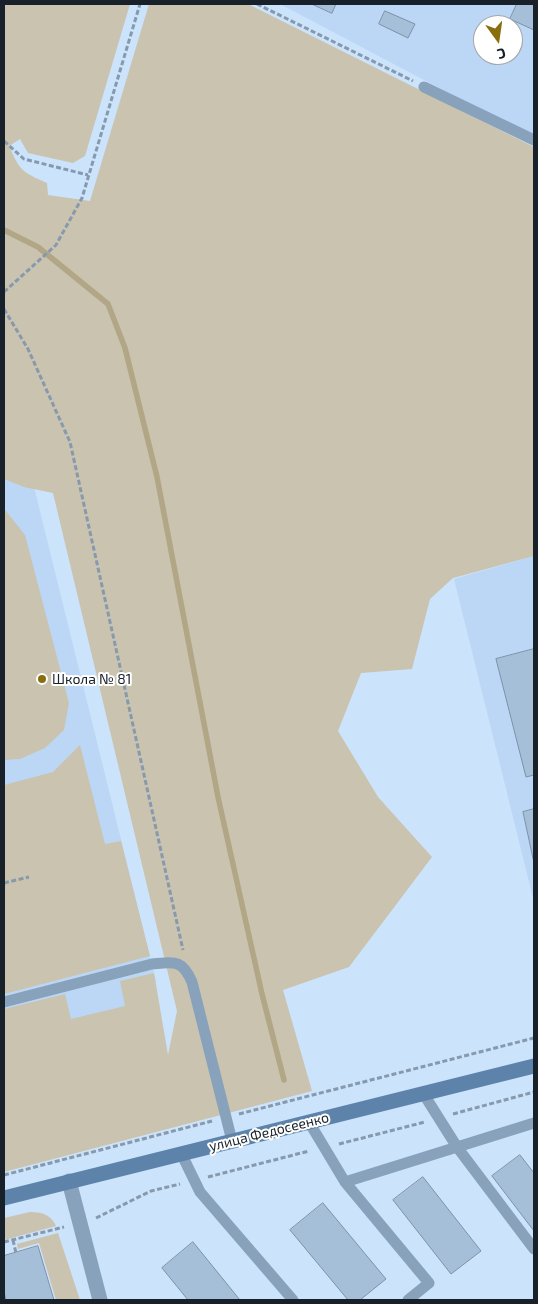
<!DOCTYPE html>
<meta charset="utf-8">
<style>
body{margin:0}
#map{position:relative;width:538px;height:1304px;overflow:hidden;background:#cbe3fb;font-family:"Exo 2",sans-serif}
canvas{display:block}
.frame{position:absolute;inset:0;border:5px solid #18212a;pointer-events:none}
.north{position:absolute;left:473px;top:15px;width:50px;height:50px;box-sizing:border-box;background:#fff;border:1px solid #a3a6aa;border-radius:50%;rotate:166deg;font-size:14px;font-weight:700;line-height:20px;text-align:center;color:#18212a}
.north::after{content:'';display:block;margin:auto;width:18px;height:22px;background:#896e0e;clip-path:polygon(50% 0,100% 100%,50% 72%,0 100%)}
</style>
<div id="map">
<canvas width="538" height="1304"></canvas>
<div class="frame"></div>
<div class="north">С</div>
</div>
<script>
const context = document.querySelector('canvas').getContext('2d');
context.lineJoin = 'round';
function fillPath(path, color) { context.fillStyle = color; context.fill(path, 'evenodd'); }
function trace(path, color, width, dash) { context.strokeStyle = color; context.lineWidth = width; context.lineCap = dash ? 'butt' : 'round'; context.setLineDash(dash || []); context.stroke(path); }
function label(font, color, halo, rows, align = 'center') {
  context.font = font + ' "Exo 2",sans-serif'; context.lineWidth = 4; context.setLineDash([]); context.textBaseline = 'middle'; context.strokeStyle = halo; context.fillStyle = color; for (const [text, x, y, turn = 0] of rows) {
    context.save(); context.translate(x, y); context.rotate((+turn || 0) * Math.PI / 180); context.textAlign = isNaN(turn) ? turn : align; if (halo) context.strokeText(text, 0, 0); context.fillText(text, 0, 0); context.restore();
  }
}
fillPath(new Path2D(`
 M280 4H534V138ZM483 25H513V55H483Z
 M12 398 156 981 125 1021 4 1052V405Z
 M534 556V902L454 579Z`), '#bbd7f5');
fillPath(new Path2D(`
 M4 4H130L85 156 73 163 28 153 20 139 9 146C20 171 22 172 47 183L48 195 90 201 149 4H248L534 147V556L453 578 430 599 412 669 361 673 338 731 378 797 432 857 349 967 283 990 312 1091 4 1172V1009L65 994 71 1019 125 1006 120 981 154 973 168 1055 177 1011 53 493 24 487 4 479Z
 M4 510 6 511 25 535 69 703 64 730 45 748 20 759 4 760Z
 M80 745 105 844 121 841 150 956 4 994V785L53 772Z
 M30 1212C43 1212 51 1215 56 1226L4 1240V1218Z
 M58 1233 80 1300H56L39 1243 18 1249 17 1244Z`), '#cac3af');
trace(new Path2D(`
 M4 230 38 247 108 304 125 348 157 477 218 797 262 994 284 1080`), '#b1a685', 5.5);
const building = new Path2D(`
 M312 4H336L332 13Z
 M517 4H534V30L510 19Z
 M385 11 415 24 408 38 379 24Z
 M534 649V775L526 777 496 659Z
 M534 809V863L523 812Z
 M520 1155 534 1173V1231L492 1176Z
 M423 1177 481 1251 451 1274 393 1200Z
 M323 1203 386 1279 360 1300H348L290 1230Z
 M193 1242 240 1300H188L162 1268Z
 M38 1246 54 1300H6L4 1292V1256Z`);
fillPath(building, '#a5bfd9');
trace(building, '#7c92a9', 1);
trace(new Path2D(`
 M257 4 413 81
 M4 141 24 159 88 175
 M4 292 56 245 82 198 140 4
 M4 309 28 349 70 442 183 950
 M4 883 29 877
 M239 1114 534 1038
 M453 1114 534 1092
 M339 1144 425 1122
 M4 1175 212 1121
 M208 1177 309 1151
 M96 1218 151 1191 180 1184
 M13 1240 16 1253
 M4 1242 64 1227`), '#8799ac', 3, [5, 2.5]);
trace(new Path2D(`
 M424 87 534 140
 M4 1002 152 964C174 962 182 959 192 982L232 1141
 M423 1093 457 1147 534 1249
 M309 1122 345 1182 429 1283 408 1300
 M181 1153 200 1192 293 1300
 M345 1182 534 1123`), '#88a2bc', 11);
trace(new Path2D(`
 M69 1181 100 1300`), '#88a2bc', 15);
trace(new Path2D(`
 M4 1198 534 1066`), '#5d83aa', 15);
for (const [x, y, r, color] of [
 [42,679,5,"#896e0e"]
]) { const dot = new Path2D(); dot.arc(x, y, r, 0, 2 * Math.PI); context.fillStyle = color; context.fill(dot); trace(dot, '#fff', 2); }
label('14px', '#18212a', '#fff', [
 ["Школа № 81",52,679]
], 'left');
label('14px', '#18212a', '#fff', [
 ["улица Федосеенко",269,1132,-14]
]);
</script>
